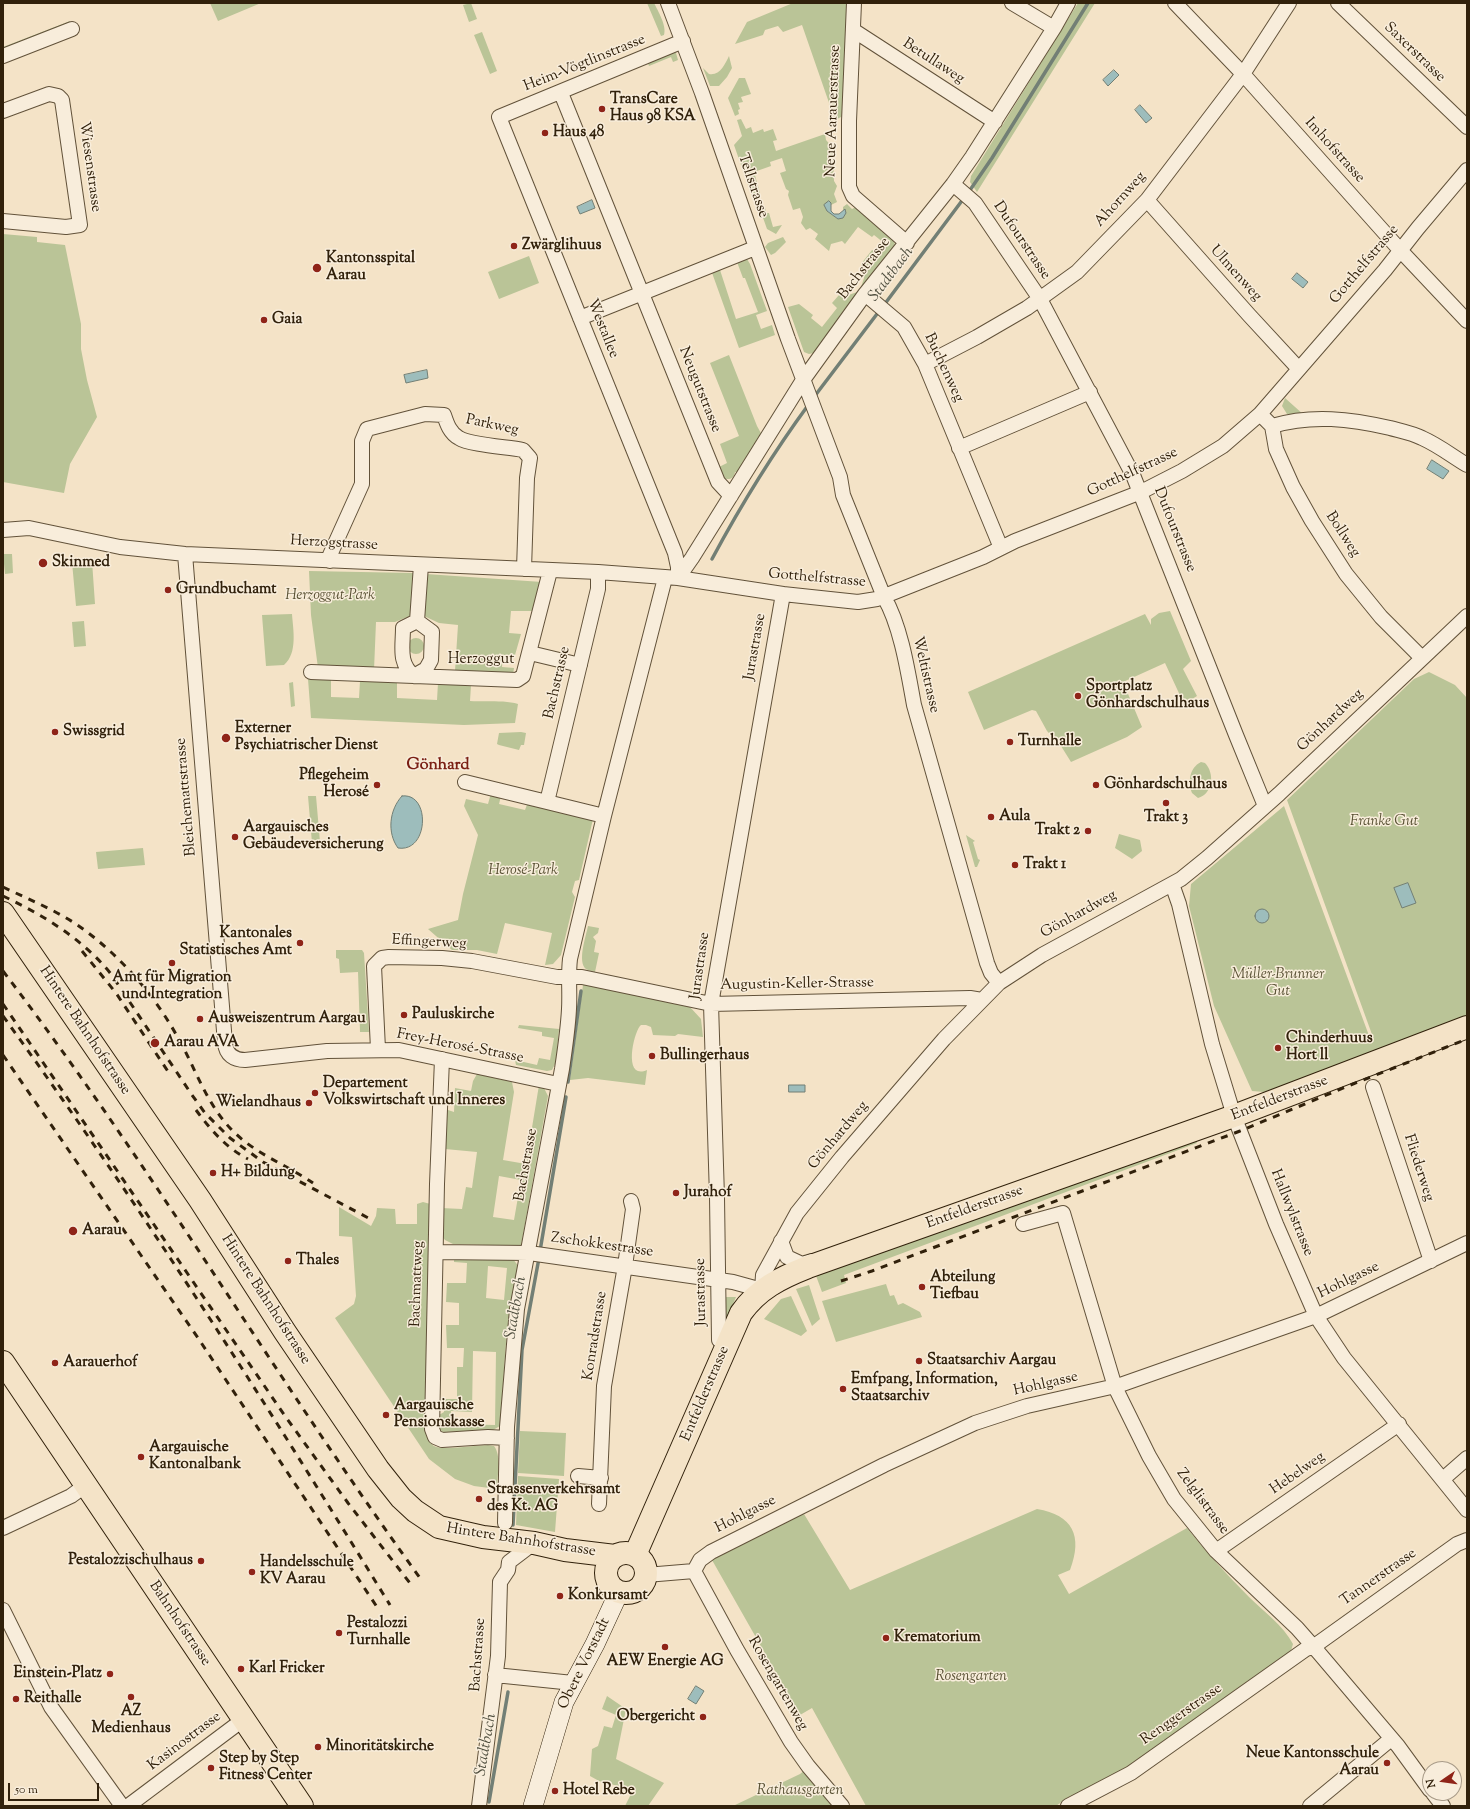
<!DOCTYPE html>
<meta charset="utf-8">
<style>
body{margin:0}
#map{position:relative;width:1470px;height:1809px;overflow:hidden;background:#f4e3c7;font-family:"Sorts Mill Goudy",serif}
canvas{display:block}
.frame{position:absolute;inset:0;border:4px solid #31210b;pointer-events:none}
.north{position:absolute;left:1422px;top:1761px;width:40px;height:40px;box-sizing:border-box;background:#f8eddb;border:1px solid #a89b88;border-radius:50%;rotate:257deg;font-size:11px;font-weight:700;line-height:16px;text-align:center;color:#31210b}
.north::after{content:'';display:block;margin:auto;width:14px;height:18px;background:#8f2418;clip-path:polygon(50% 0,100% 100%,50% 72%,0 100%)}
.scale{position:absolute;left:8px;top:1783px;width:91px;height:18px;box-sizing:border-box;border:2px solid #31210b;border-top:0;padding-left:5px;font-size:12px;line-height:14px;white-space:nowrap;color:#31210b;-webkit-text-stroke:3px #f8eddb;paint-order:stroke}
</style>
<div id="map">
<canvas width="1470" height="1809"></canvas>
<div class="frame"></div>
<div class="north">N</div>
<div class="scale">50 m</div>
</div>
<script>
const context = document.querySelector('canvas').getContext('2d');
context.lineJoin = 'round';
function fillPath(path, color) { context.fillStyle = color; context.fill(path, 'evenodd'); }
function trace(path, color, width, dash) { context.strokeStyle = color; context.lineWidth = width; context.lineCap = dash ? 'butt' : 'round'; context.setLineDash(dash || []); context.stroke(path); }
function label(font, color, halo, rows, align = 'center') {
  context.font = font + ' "Sorts Mill Goudy",serif'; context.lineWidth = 3; context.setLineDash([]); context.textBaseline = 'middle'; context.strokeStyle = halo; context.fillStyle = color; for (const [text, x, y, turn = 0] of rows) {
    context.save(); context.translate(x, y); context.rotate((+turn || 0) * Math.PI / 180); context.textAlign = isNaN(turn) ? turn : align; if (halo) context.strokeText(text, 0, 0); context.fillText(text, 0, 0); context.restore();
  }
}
fillPath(new Path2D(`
 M210 3H261L218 21Z
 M471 3 477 19 469 22 463 5Z
 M647 3H654C658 11 667 26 664 35L661 36Z
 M793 3H849L843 116 835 120 802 25 783 32 778 26 765 30 763 35 735 44 747 22Z
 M1078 3H1095L977 192 970 182 971 176Z
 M70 21 71 24 3 52V47Z
 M482 32 497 71 490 74 474 35Z
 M673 52 676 53 678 60 673 62 671 57 649 66 647 61Z
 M729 56 732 68 727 77 719 86H710L703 68 709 74C720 76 725 64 729 56Z
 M739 78H745L751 94 741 97 743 102 738 103 740 109 738 110 739 114 735 116 728 98Z
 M741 119 746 129 751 127 753 133 763 129 764 132 773 129 777 140 773 141 776 151 825 134 826 140 833 148 834 181 837 186 834 194 837 202 831 205V203L827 211 838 219 845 210H843V207L847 204 852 209 858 206 894 238 895 247 863 288 861 287 864 278 861 264 872 250 877 253 884 243 874 235 872 237 858 227 845 244 842 241 831 244 829 251 815 239 818 234 810 228 806 230 801 223 803 217 800 208 793 210 788 195 789 191 786 189 780 173 786 171 782 158 770 162 771 166 754 172 760 193 759 196 753 199 734 145 742 136 737 120Z
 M762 206 765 207 766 213H769L773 227 782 225 776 234 767 229 761 212Z
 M3 234 37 237V242L65 245 81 324V349L87 380 97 417 70 464 64 493 3 482Z
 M783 237 786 242 775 253 771 255 765 247 768 243Z
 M529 256 539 283 499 299 488 272Z
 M743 258 747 259 750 264 767 311 756 315 761 329 772 325 775 335 739 348 711 270 717 267 720 270 736 319 758 312 745 278H743L737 262Z
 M857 292 858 293 814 353 809 354 804 352 788 307 799 304 813 315 811 318 822 327 837 308 832 303 839 295 846 296Z
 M729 355 757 426 762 435 737 472H735C734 480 728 480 722 478L719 467 727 463 720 444 739 436 710 363Z
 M1285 398 1304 415 1287 414 1282 406Z
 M3 554H12L13 573 5 574Z
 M92 561 95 604 76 606 72 562Z
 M309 571 413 573 412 615 395 622H376L374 670 318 668 311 615Z
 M426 574 542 582 535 611H511L509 633 521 634 515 655H503L502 667 514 668 513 675 455 671 458 625 439 623 424 616Z
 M1170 611 1191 661 1183 669 1197 696 1184 704 1165 663 1123 682 1142 727 1127 737 1071 762 1061 746 1047 731 1036 711 1032 710 984 730 968 692 1145 614 1151 625V619L1159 613Z
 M292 614C293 629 298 653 284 665L266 666 262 615Z
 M84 621 86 646 74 647 72 622Z
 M408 646a8 8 0 1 1 16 0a8 8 0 1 1-16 0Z
 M1429 672 1455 685 1467 698V1021L1264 1092 1252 1091 1214 1006 1189 906 1191 884 1284 806 1371 1041 1374 1040 1287 800 1414 679Z
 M308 679 331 680V697L359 698 360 681H397V698L437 700 438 683 471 685 470 701C485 702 505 700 518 704L515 723 464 725 311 718Z
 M293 682 295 706 291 707 289 683Z
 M521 732 526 733 524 745H521L519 750 499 745 497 744 499 733Z
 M1201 762 1205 763C1215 773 1213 794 1198 798L1192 793C1188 782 1189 768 1201 762Z
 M491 793 501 796 499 804 525 810 528 802 593 819 579 880 575 881 572 892 575 897 561 955 553 964 545 965 552 933 505 923 497 954 477 950H452L428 929 458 920 463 894 478 835 464 806 466 799 488 804Z
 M308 796H316L320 842 312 843Z
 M1119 834 1140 840 1142 851 1132 859 1115 848Z
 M966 835 975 841 973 842 978 859 980 860 977 867H975Z
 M143 848 145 865 98 869 96 852Z
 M588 926 599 928 598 933 593 937 596 941 594 952 599 953 595 972C593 971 589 971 586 969 577 962 586 936 588 926Z
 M336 950H362L364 953 369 1032H360L358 972 340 973 339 959 336 958Z
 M590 984 690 1007 701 1019 703 1037 678 1034 675 1036 653 1035 651 1027 646 1025H641C634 1030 622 1081 647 1070L645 1085 588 1078 570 1080 583 985Z
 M519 1025 559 1029 556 1062 552 1070 547 1071 516 1065 515 1060 537 1065 539 1058 550 1060 554 1038 542 1036V1032L518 1028Z
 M477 1074 512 1082 514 1092 503 1160 526 1164 539 1085 543 1086 548 1096 521 1246 453 1244 445 1240 441 1235V1208L462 1209 466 1187 472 1188 477 1152 445 1149V1109L454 1112 455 1088 471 1091 473 1081ZM499 1176 521 1180 514 1220 493 1217Z
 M1196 1140 1197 1143 844 1275 846 1283 822 1292 815 1273Z
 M423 1202 434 1205 427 1432C428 1437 429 1443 434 1446 443 1451 476 1445 488 1445L494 1446C502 1456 497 1477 497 1489L474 1486 455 1479 429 1459 335 1318 354 1304 356 1296 352 1237 339 1236V1207L371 1226 376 1216 377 1208 395 1209 396 1224H417V1204Z
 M513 1259 519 1267 506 1343 500 1426 493 1430 443 1432 438 1428 439 1415 444 1412V1399H457V1367H463L464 1348H447L446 1325H459V1303L446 1302 447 1283H466L467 1263 454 1262V1260ZM488 1266 507 1268 504 1300 486 1298ZM473 1351 496 1352 495 1425 451 1424V1411L472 1412Z
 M886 1284 890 1296 894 1295 898 1305 903 1303 920 1312 922 1317 836 1342 822 1301Z
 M809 1285 820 1319 812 1326 796 1289Z
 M791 1296 807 1331 801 1336 764 1319 781 1299Z
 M723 1297H736L726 1321Z
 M520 1431 566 1433 564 1476 518 1473Z
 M518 1476 559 1479 555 1532 516 1525Z
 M1037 1509C1073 1515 1083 1536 1070 1570L1058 1575 1069 1594 1187 1528C1206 1552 1227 1575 1249 1597 1264 1612 1283 1625 1293 1644L1290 1654 1118 1775 1067 1798 1056 1806H866L812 1708 800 1715 712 1560 715 1556 752 1534 804 1514 850 1590Z
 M607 1696 626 1709 616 1759 664 1783 648 1806H625L633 1790 599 1781 590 1776 592 1749 598 1746 604 1726 612 1728 616 1715 602 1709Z
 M805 1770 834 1806H733L800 1774Z`), '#bac497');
const water = new Path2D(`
 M1114 70 1119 75 1108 86 1103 80Z
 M1140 105 1152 118 1146 123 1135 110Z
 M592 200 595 208 580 214 577 207Z
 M829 201 831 203V211L834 214H839L845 209 846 213 843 218 838 219 827 211 824 205Z
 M1297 273 1308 282 1303 288 1292 279Z
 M427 370 428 378 406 383 404 375Z
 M1432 460 1449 471 1443 479 1427 469Z
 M402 796C431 792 429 853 398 848 387 833 389 810 402 796Z
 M1408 883 1416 903 1402 908 1394 888Z
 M1255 916a7 7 0 1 1 14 0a7 7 0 1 1-14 0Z
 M789 1085H805V1092H789Z
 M696 1686 704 1691 696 1704 688 1699Z`);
fillPath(water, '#9dbdbc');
trace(water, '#727f75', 1);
trace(new Path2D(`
 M968 193 992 158 1088 3
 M884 305 964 198
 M814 397 880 310
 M712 559C741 505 773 453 809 404
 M568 1082 581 991
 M540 1251 566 1097
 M513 1525 522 1350 539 1258
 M489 1802 508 1692`), '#727f75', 3.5);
const minor = new Path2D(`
 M668 3 702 93 788 339 840 477 843 495 884 597C901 626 908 672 914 705L987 963 991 973 999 983
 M854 3 849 121V187L853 196 907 243
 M1012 3 1054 28
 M1175 3 1243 74 1400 250 1467 321
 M1338 3 1467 127
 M853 30 995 122
 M3 56 72 29
 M561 93 718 482 731 496
 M3 111 49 94 58 96 62 100 80 225 66 227 3 221
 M953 184 975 203 1040 299 1133 475 1236 735 1265 806
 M1147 200 1249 315 1298 368
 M865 294 904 327 925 364 1001 548
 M580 318 755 248
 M925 364 977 337 1027 308 1077 272 1147 200 1243 74 1289 3
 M1260 414 1272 426 1276 449 1293 487 1312 521 1346 574 1381 617 1422 658
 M1272 426C1312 414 1351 419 1390 428 1401 431 1412 433 1422 438 1438 445 1452 456 1467 465
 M959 448 1090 392
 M3 530 29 528 120 547 185 554 598 572 678 578 783 594 858 602 877 599 983 557 1015 541 1141 492 1182 471 1223 446 1260 414 1385 270 1418 228 1467 170
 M185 554 225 1043C226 1055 234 1060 245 1060L327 1051 399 1050 558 1084
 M330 561V555L362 484V441L367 429 425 414 444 415C447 424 450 433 459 438 470 445 508 447 523 450L530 458 527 478 524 569
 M598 572V589L547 802 604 816
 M678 578 692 558 803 380 865 294 953 184 972 157 1054 28 1068 3
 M678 578V567L675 553 499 117 683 41
 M417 621 432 632 431 660 426 669 414 676C398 663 403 647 403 628L417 621 421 565
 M530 653 580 665
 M311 672 517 680 523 676 550 571
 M465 782 547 802
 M1172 884 1179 904 1212 1044 1234 1116 1276 1224 1316 1316 1344 1358 1467 1510
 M378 1049 374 966 382 958 389 957 442 958 472 961 557 977H582L711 1004 970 998 982 1000
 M442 1059 437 1184 432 1429 435 1437 442 1440 488 1437 507 1438
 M1373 1087 1431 1261
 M1023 1224 1063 1213 1115 1387 1149 1456 1174 1499 1216 1551 1297 1628 1319 1653 1398 1746 1430 1790
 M781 1241 787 1257 802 1264 812 1261
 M436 1252 529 1253 733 1282 762 1290 763 1275 797 1213 842 1157 944 1039 999 983 1042 955 1181 879 1207 858 1279 794 1467 616
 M726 1344 719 1340 717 1197 711 1004 783 594
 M578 1476 601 1478
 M1443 1479 1467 1458
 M599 1504 604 1386 625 1266 633 1209 631 1201
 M505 1523 507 1427 517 1309 562 1069C565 1049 568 1029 569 1009 570 992 568 976 570 959L604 816 665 578
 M3 1528 71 1496 86 1485
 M1216 1551 1399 1424
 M694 1571 700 1560 711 1552 884 1465 975 1423 1027 1406 1120 1385 1316 1316 1467 1243
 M694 1571 737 1650 791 1742 808 1766 842 1806
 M646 1575 694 1571
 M3 1610 51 1707 122 1806
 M495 1675 573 1683
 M1433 1793 1443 1806
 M128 1806 244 1719
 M479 1806 498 1656 500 1582 508 1570 509 1562 534 1543
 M1068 1806 1131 1773 1306 1649 1313 1647 1457 1544 1467 1540
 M1310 1806 1391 1739`);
const secondary = new Path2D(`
 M533 1806 564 1702 595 1644 619 1592`);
const primary = new Path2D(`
 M3 913 200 1200 285 1332 378 1469 401 1498 415 1511 439 1527 483 1537 534 1543 565 1550 615 1556
 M3 1362 302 1806
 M606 1573a20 20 0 1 1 40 0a20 20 0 1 1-40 0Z
 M635 1555 741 1313C758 1289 780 1278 808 1267L1234 1116 1467 1027`);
trace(minor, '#62523a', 16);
trace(secondary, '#31210b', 20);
trace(primary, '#31210b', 24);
trace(minor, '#f8eddb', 14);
trace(secondary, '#f8eddb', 19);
trace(primary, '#f4e3c7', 22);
trace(new Path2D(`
 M3 887C28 899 53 909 76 924 117 952 153 993 177 1036 195 1067 205 1101 230 1128 253 1153 285 1164 313 1183
 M3 896C43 915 83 939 111 974L192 1095 205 1113 230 1138 263 1162 374 1221
 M82 951 116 993 171 1076
 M3 971C152 1166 276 1379 420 1578
 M3 1004 285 1416 348 1503 413 1587
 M3 1016C141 1206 267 1405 390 1605
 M3 1055 198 1338 379 1610
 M196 1110C210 1129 226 1148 248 1159
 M841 1281 872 1271 1240 1131 1348 1086 1467 1039`), '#31210b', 3, [7, 7]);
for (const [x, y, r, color] of [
 [602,109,4,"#8f2418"],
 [545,133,4,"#8f2418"],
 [514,246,4,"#8f2418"],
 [317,268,5,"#8f2418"],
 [264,320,4,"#8f2418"],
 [43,563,5,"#8f2418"],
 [168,590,4,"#8f2418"],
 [1078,696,4,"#8f2418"],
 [55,732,4,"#8f2418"],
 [226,738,5,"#8f2418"],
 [1010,742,4,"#8f2418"],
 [377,785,4,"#8f2418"],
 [1096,785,4,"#8f2418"],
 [1166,803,4,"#8f2418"],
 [991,817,4,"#8f2418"],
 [1088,831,4,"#8f2418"],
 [235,837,4,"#8f2418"],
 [1015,865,4,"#8f2418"],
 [300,943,4,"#8f2418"],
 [172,963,4,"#8f2418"],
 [404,1015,4,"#8f2418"],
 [200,1019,4,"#8f2418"],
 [155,1043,5,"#8f2418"],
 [1278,1048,4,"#8f2418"],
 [652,1056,4,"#8f2418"],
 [315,1093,4,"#8f2418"],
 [309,1103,4,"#8f2418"],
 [213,1173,4,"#8f2418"],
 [676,1193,4,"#8f2418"],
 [73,1231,5,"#8f2418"],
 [288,1261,4,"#8f2418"],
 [922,1287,4,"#8f2418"],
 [919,1361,4,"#8f2418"],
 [55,1363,4,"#8f2418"],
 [843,1389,4,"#8f2418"],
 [386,1415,4,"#8f2418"],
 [141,1457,4,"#8f2418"],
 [479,1499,4,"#8f2418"],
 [201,1561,4,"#8f2418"],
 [252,1572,4,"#8f2418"],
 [560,1596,4,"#8f2418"],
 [339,1633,4,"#8f2418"],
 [886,1638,4,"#8f2418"],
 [665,1647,4,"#8f2418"],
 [241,1669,4,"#8f2418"],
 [110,1674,4,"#8f2418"],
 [131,1697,4,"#8f2418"],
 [16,1699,4,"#8f2418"],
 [703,1717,4,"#8f2418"],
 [318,1747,4,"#8f2418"],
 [1387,1763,4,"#8f2418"],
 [211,1768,4,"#8f2418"],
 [555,1791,4,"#8f2418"]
]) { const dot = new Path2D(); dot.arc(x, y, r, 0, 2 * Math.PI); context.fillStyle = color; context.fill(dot); trace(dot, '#f8eddb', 1.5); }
label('15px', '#31210b', '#f8eddb', [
 ["Saxerstrasse",1414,53,44],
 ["Betullaweg",933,62,33],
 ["Heim-Vögtlinstrasse",585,64,-22],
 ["Neue Aarauerstrasse",834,111,-88],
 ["Imhofstrasse",1334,151,48],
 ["Wiesenstrasse",89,167,82],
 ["Tellstrasse",752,186,71],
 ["Ahornweg",1121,200,-48],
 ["Dufourstrasse",1021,241,56],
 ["Gotthelfstrasse",1365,265,-50],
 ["Bachstrasse",865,269,-52],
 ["Ulmenweg",1235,274,48],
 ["Westallee",602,329,68],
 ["Buchenweg",943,368,65],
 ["Neugutstrasse",699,390,68],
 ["Parkweg",492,426,12],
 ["Gotthelfstrasse",1133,473,-25],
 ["Dufourstrasse",1174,530,68],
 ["Bollweg",1342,535,57],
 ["Herzogstrasse",334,544,3],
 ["Gotthelfstrasse",817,579,5],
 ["Jurastrasse",756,647,-80],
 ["Herzoggut",481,660],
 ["Weltistrasse",925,675,77],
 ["Bachstrasse",558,683,-77],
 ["Gönhardweg",1331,721,-43],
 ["Bleichemattstrasse",187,797,-95],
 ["Gönhardweg",1079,915,-29],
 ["Effingerweg",429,943,3],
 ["Jurastrasse",701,966,-82],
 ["Augustin-Keller-Strasse",797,985,-1],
 ["Hintere Bahnhofstrasse",84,1031,56],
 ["Frey-Herosé-Strasse",460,1047,11],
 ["Entfelderstrasse",1280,1099,-21],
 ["Gönhardweg",839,1136,-50],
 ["Bachstrasse",527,1165,-80],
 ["Fliederweg",1418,1168,72],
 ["Entfelderstrasse",975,1208,-20],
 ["Hallwylstrasse",1291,1213,68],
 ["Zschokkestrasse",602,1246,8],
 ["Hohlgasse",1349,1281,-26],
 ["Bachmattweg",418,1284,-88],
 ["Jurastrasse",702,1292,-91],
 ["Hintere Bahnhofstrasse",265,1300,57],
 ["Konradstrasse",596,1336,-81],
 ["Hohlgasse",1046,1385,-13],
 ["Entfelderstrasse",706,1394,-67],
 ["Hebelweg",1298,1474,-35],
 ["Zelglistrasse",1202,1502,53],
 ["Hohlgasse",746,1515,-27],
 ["Hintere Bahnhofstrasse",521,1541,9],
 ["Tannerstrasse",1379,1578,-35],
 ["Bahnhofstrasse",179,1624,56],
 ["Bachstrasse",479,1655,-86],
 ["Obere Vorstadt",585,1664,-64],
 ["Rosengartenweg",777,1684,60],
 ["Renggerstrasse",1182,1715,-35],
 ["Kasinostrasse",185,1742,-37]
]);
label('bold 15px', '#31210b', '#f8eddb', [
 ["TransCare",610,100],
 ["Haus 98 KSA",610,117],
 ["Haus 48",553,133],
 ["Zwärglihuus",522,246],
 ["Kantonsspital",326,259],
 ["Aarau",326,276],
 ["Gaia",272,320],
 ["Skinmed",52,563],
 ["Grundbuchamt",176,590],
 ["Sportplatz",1086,687],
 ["Gönhardschulhaus",1086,704],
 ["Externer",235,729],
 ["Psychiatrischer Dienst",235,746],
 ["Swissgrid",63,732],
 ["Turnhalle",1018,742],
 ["Pflegeheim",369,776,"right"],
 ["Herosé",369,793,"right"],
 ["Gönhardschulhaus",1104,785],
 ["Aula",999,817],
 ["Trakt 3",1166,818,"center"],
 ["Aargauisches",243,828],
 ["Gebäudeversicherung",243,845],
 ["Trakt 2",1080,831,"right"],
 ["Trakt 1",1023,865],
 ["Kantonales",292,934,"right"],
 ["Statistisches Amt",292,951,"right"],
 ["Amt für Migration",172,978,"center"],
 ["und Integration",172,995,"center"],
 ["Pauluskirche",412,1015],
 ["Ausweiszentrum Aargau",208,1019],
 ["Chinderhuus",1286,1039],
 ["Hort ll",1286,1056],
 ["Aarau AVA",164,1043],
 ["Bullingerhaus",660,1056],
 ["Departement",323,1084],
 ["Volkswirtschaft und Inneres",323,1101],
 ["Wielandhaus",301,1103,"right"],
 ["H+ Bildung",221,1173],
 ["Jurahof",684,1193],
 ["Aarau",82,1231],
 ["Thales",296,1261],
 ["Abteilung",930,1278],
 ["Tiefbau",930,1295],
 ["Staatsarchiv Aargau",927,1361],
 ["Aarauerhof",63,1363],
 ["Emfpang, Information,",851,1380],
 ["Staatsarchiv",851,1397],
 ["Aargauische",394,1406],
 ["Pensionskasse",394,1423],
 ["Aargauische",149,1448],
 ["Kantonalbank",149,1465],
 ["Strassenverkehrsamt",487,1490],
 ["des Kt. AG",487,1507],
 ["Pestalozzischulhaus",193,1561,"right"],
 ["Handelsschule",260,1563],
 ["KV Aarau",260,1580],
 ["Konkursamt",568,1596],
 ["Pestalozzi",347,1624],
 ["Turnhalle",347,1641],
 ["Krematorium",894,1638],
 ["AEW Energie AG",665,1662,"center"],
 ["Karl Fricker",249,1669],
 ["Einstein-Platz",102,1674,"right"],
 ["Reithalle",24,1699],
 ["AZ",131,1712,"center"],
 ["Medienhaus",131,1729,"center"],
 ["Obergericht",695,1717,"right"],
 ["Minoritätskirche",326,1747],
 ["Neue Kantonsschule",1379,1754,"right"],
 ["Aarau",1379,1771,"right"],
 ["Step by Step",219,1759],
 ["Fitness Center",219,1776],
 ["Hotel Rebe",563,1791]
], 'left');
label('italic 15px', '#5a5235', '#f8eddb', [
 ["Herzoggut-Park",330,596],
 ["Franke Gut",1384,822],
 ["Herosé-Park",523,871],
 ["Müller-Brunner",1278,975],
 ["Gut",1278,992],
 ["Rosengarten",971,1677],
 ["Rathausgarten",800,1791]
]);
label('italic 16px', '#515040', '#f8eddb', [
 ["Stadtbach",892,275,-53],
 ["Stadtbach",517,1308,-80],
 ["Stadtbach",487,1745,-80]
]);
label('bold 16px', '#7a1f14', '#f8eddb', [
 ["Gönhard",438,766]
]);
</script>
